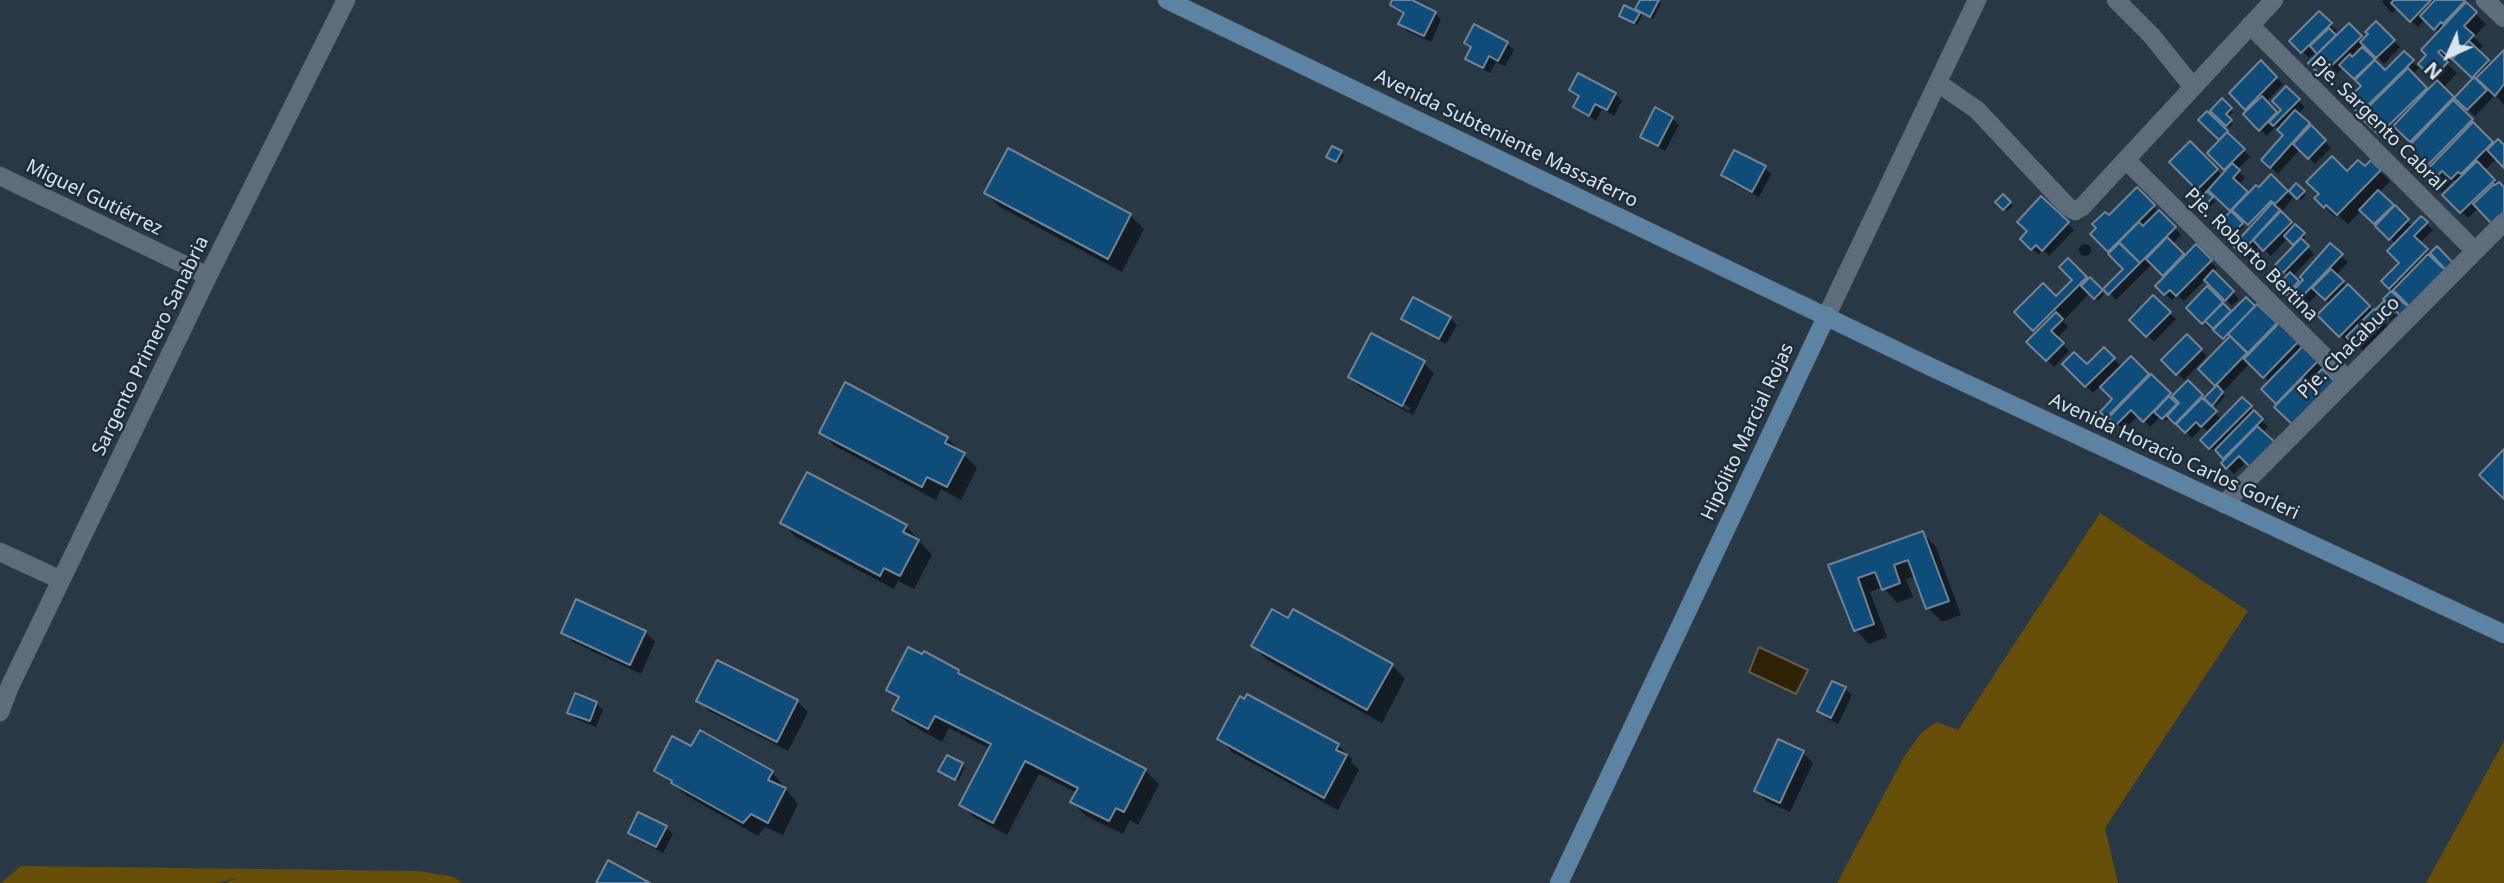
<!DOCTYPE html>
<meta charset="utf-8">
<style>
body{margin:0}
#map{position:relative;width:2504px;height:883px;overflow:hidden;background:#293845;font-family:"Noto Sans",sans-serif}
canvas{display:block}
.north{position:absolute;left:2413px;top:21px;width:70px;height:70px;-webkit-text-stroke:5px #1f2d3a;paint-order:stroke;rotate:225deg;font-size:19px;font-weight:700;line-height:28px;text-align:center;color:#d9e3eb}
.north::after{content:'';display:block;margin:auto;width:24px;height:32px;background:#d9e3eb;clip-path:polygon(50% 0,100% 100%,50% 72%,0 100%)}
</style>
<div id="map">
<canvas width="2504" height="883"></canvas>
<div class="north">N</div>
</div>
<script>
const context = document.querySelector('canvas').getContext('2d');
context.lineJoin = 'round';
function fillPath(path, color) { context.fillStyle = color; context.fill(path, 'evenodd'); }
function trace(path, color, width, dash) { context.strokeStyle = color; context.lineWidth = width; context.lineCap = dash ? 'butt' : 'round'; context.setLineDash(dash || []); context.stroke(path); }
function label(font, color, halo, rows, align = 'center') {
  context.font = font + ' "Noto Sans",sans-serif'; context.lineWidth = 5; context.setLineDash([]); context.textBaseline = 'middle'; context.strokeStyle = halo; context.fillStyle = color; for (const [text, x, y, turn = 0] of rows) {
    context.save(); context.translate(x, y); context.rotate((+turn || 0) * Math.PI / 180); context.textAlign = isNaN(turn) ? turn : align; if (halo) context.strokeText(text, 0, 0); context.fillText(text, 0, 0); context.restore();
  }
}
fillPath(new Path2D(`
 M2100 513 2248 611 2105 828 2118 883H1837L1904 757 1922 732 1937 722 1958 730Z
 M2504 741V883H2426Z
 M21 866 419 871 454 877 462 883H224L241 877 217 883H1Z`), '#664e06');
const water = new Path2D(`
 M1759 647 1808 670 1796 694 1749 672Z`);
fillPath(water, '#2e2204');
trace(water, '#615c49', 2);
fillPath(new Path2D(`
 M1394 0H1408L1435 13 1441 20 1431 42 1407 31 1400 24 1405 15 1392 5Z
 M1642 0H1657L1661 3 1653 19 1643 13 1637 25 1624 18 1635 13Z
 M2384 0H2461L2486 24 2474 37 2483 46 2478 52 2491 65 2504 52V105L2495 95 2475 116 2461 102 2457 106 2494 145 2504 148V165L2497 158 2484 171 2504 189V225L2479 208 2468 218 2445 195 2457 183 2454 180 2442 192 2425 175 2432 168 2420 158 2414 143 2402 132 2390 144 2348 100 2363 86 2344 67 2329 81 2311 63 2320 54 2317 51 2309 58 2292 41 2319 14 2337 31 2333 35 2336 38 2349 25 2364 40 2376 24 2400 47 2384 64 2366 45 2362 49 2385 72 2404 53 2419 68 2412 75 2429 91 2438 81 2420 64 2428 56 2439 33 2425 19 2418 27 2397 8 2392 13 2382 2ZM2452 59 2476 79 2455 100 2443 88 2457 73 2447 64Z
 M1466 42 1507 44 1514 50 1505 66 1496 62 1490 73 1474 65 1468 58 1472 49Z
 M2261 63 2283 84 2266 102 2279 115 2284 110 2286 88 2305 107 2298 114 2331 148 2315 164 2300 149 2278 174 2263 160 2285 135 2276 126 2267 136 2245 114 2249 111 2231 93Z
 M1571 90 1615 94 1622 101 1614 116 1602 109 1596 121 1575 107 1580 98Z
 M2222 101 2233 112 2227 118 2233 124 2229 128 2213 111Z
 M2207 113 2250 157 2237 170 2245 178 2238 186 2249 196 2271 177 2293 198 2283 210 2279 206 2276 209 2306 237 2302 241 2314 254 2292 277 2301 285 2330 245 2348 262 2336 276 2391 328 2366 353 2350 339 2347 342 2319 315 2330 304 2319 292 2304 309 2279 286 2289 276 2278 265 2296 246 2288 238 2271 256 2260 245 2248 259 2236 246 2252 227 2210 190 2207 193 2215 201 2204 213 2196 206 2205 196 2171 162 2190 144 2223 176 2227 171 2209 153 2222 140 2201 120Z
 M1672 118 1679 125 1665 151 1649 143 1642 136Z
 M1341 152 1344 155 1340 164 1331 159Z
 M2371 163 2390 181 2379 193 2413 226 2421 218 2433 230 2419 244 2431 255 2437 249 2435 255 2389 304 2396 315 2390 321 2378 309 2393 291 2383 281 2401 263 2396 244 2362 210 2348 224 2337 214 2335 217 2316 198 2347 173 2365 169Z
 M1765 168 1771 174 1759 197 1729 182 1723 175Z
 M2296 186 2306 195 2301 200 2291 191Z
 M2137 190 2181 235 2172 244 2185 258 2196 247 2217 268 2213 272 2239 299 2232 306 2205 280 2184 301 2177 295 2172 300 2157 286 2166 277 2153 263 2116 300 2106 289 2126 269 2093 234Z
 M986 193 1130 215 1144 229 1122 272 1000 207Z
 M2003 196 2013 206 2007 211 1998 202Z
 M2041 199 2074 230 2049 256 2043 250 2039 255 2022 239 2030 231Z
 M2231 214 2244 227 2231 240 2218 228Z
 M2079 250a6 6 0 1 1 12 0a6 6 0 1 1-12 0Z
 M2068 261 2104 294 2098 301 2090 293 2063 321 2068 327 2057 338 2069 351 2054 367 2029 342 2037 333 2016 312 2056 298 2074 280Z
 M2207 289 2232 314 2246 299 2255 309 2257 307 2323 369 2307 385 2279 405 2263 389 2270 382 2250 363 2222 393 2225 396 2216 407 2207 398 2218 387 2200 369 2228 342 2212 326 2210 329 2189 308Z
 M2153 297 2176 319 2154 342 2131 320Z
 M1450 318 1457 325 1446 344 1410 325 1403 319Z
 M1372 335 1424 363 1434 373 1413 415 1360 387 1350 376ZM1360 381 1411 408 1409 411 1360 385Z
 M2187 337 2207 356 2184 380 2164 360Z
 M2104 349 2122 367 2131 358 2173 398 2188 382 2222 420 2242 399 2268 427 2262 433 2247 461 2234 474 2223 463 2227 460 2219 452 2217 454 2202 440 2209 433 2203 427 2192 438 2170 416 2166 421 2161 416 2150 427 2139 415 2124 430 2115 422 2114 423 2102 412 2114 399 2100 386 2093 393 2064 364 2087 367ZM2178 399 2182 403 2178 407 2174 403Z
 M821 432 947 438 977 468 961 500 941 489 936 500 835 446Z
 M782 523 906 526 932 555 914 589 898 581 894 589 796 537Z
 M1923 533 1936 547 1961 615 1942 622 1928 608 1916 576 1906 579 1913 597 1897 603 1883 587 1870 592 1887 637 1869 644 1856 630 1831 566Z
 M1289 620 1392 665 1405 679 1382 723 1267 660 1253 646Z
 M563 632H645L655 642 641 674 573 642Z
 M958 672 964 677 1145 770 1159 784 1138 825 1130 820 1123 834 1086 816 1072 802 1077 793 1039 774 1007 835 975 818 961 805 990 749 949 728 942 742 908 723 894 710 899 701 888 690Z
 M1845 689 1852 695 1838 724 1826 718 1820 711Z
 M576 695 596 703 603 710 596 727 576 719 569 712Z
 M1248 696 1338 745 1352 759 1351 762 1359 770 1338 810 1232 752 1219 738Z
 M699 701H797L808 712 788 751 709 711Z
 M692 748 772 772 798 804 783 835 765 827 758 836 687 796 656 771Z
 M1803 753 1813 763 1790 812 1766 801 1756 790Z
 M962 764 965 767 958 781 943 774Z
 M666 828 673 834 663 853 636 839 630 832Z`), '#0007');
const building = new Path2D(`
 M1392 0H1412L1436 12 1424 36 1398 24 1404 13 1390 5Z
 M1640 0H1659L1650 17 1635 9Z
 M2394 0H2431L2410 22 2391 3Z
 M2435 0H2464L2465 1 2443 24 2441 22 2434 30 2420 16Z
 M2466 2 2477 12 2464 26 2474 35 2451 59 2441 50 2438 52 2448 62 2433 78 2418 64 2426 55 2421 50Z
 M1624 5 1640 13 1634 23 1619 16Z
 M2319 11 2332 23 2301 53 2289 41Z
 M2376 21 2395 40 2376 58 2360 42 2368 34 2365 32Z
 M2349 23 2362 36 2321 76 2308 63Z
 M1474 24 1508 42 1498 61 1489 56 1483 68 1465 59 1471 47 1464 43Z
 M2329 28 2336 35 2317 54 2310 46Z
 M2469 41 2489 60 2472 78 2452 59Z
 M2362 47 2375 59 2354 79 2339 65 2350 54 2352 57Z
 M2504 50V84L2495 96 2476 78Z
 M2404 51 2414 60 2359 114 2346 100 2361 86 2355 80 2375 60 2385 70Z
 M2261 60 2277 77 2245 110 2229 93Z
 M2408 68 2427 88 2379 135 2359 116Z
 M1578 73 1616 93 1607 110 1595 104 1589 116 1573 107 1579 96 1569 90Z
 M2474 77 2487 90 2467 110 2454 98Z
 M2437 80 2454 97 2410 142 2393 126Z
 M2286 86 2300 99 2273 126 2269 122 2281 110 2272 101Z
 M2262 96 2277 112 2259 131 2243 114Z
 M2222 98 2232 108 2226 114 2232 120 2226 126 2210 111Z
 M2453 100 2473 119 2427 166 2408 147Z
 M1655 107 1673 117 1658 146 1640 137Z
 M2295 110 2310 123 2270 168 2261 160 2283 135 2277 130Z
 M2207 111 2228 131 2219 140 2198 120Z
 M2473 122 2493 142 2461 174 2458 172 2451 179 2442 171 2431 183 2422 175Z
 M2311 125 2326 140 2308 159 2293 144Z
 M2227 132 2245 149 2224 170 2207 153Z
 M2498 139 2504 145V168L2487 150Z
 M2190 141 2218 169 2197 190 2169 162Z
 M1332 146 1342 151 1336 162 1326 157Z
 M1008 148 1131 214 1108 259 984 193Z
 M1734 150 1766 166 1752 192 1721 175Z
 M2332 156 2347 171 2358 160 2365 166 2371 160 2381 170 2337 215 2326 205 2324 208 2314 198 2319 194 2306 182Z
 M2477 161 2495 180 2460 213 2442 195Z
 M2232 163 2240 170 2233 178 2248 192 2230 211 2208 190Z
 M2271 174 2288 191 2275 204 2271 201 2248 225 2232 210 2256 185 2259 187Z
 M2499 182 2504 187V212L2492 224 2473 204 2494 184 2495 185Z
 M2296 183 2305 191 2297 199 2289 191Z
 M2137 187 2155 205 2108 252 2090 234 2096 228 2092 224 2105 212 2109 215Z
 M2378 190 2394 205 2374 224 2359 210Z
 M2207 191 2213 197 2200 211 2194 206Z
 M2003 194 2011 202 2003 210 1995 202Z
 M2041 196 2069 222 2042 251 2036 245 2031 250 2020 239 2027 231 2017 222Z
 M2272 203 2280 210 2241 253 2233 246Z
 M2395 205 2409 219 2389 240 2375 226Z
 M2159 210 2176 227 2140 263 2119 242 2139 222 2143 226Z
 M2231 211 2243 223 2227 239 2215 228Z
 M2281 211 2292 222 2263 251 2253 240Z
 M2421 216 2428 222 2414 236 2428 249 2389 289 2381 281 2399 263 2387 251Z
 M2295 224 2305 233 2293 245 2284 236Z
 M2167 237 2184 254 2163 276 2146 259Z
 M2301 238 2309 246 2283 273 2275 265Z
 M2119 243 2140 263 2108 295 2103 289 2123 269 2108 254Z
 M2330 243 2343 254 2296 303 2288 296 2303 280 2300 277Z
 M2196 244 2212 260 2176 296 2170 290 2164 295 2155 286Z
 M2437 246 2454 264 2447 271 2430 253Z
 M2428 254 2446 271 2410 307 2393 290Z
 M2068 258 2087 277 2033 331 2014 312 2043 283 2056 296 2072 280 2059 267Z
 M2331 269 2344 281 2325 300 2312 288Z
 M2213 270 2234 291 2225 301 2204 280Z
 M2290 272 2299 281 2286 295 2277 286Z
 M2090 277 2103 290 2094 299 2081 286Z
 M2348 284 2370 306 2339 337 2317 315Z
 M2207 286 2223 302 2202 324 2186 308Z
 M2391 291 2408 307 2400 315 2383 299Z
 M2153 295 2171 312 2146 337 2129 320Z
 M1413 297 1451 317 1439 339 1401 319Z
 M2246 297 2255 306 2223 339 2213 330Z
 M2384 301 2394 312 2386 320 2376 309Z
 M2223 303 2231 311 2213 329 2205 321Z
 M2257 304 2277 323 2248 353 2228 334Z
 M2374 309 2386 320 2358 348 2346 337Z
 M2056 312 2063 319 2051 331 2064 343 2046 361 2026 342Z
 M2279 323 2298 342 2263 378 2244 359Z
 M1371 333 1425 361 1402 406 1348 377Z
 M2187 334 2202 349 2176 375 2161 360Z
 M2230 336 2247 353 2215 386 2198 369Z
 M2303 346 2318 361 2276 404 2261 389Z
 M2104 347 2115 358 2085 387 2062 364 2074 352 2087 364Z
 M2131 356 2149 374 2106 418 2100 412 2112 399 2100 387Z
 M2322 369 2337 383 2323 397 2309 383Z
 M2151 374 2171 393 2143 422 2131 410 2116 425 2108 418Z
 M2303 378 2323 398 2295 427 2274 407Z
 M2188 380 2203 395 2175 424 2167 416 2179 403 2172 396Z
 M845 382 948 437 945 443 965 453 947 487 927 477 922 487 819 433Z
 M2217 385 2223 392 2212 406 2204 398Z
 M2169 396 2177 404 2162 419 2154 412Z
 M2242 397 2252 406 2209 449 2200 440Z
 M2202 398 2217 411 2201 427 2196 422 2185 433 2176 424Z
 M2254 410 2263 419 2223 459 2215 450Z
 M2257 426 2278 445 2253 470 2239 456 2226 469 2221 463Z
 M2504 449V499L2479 475Z
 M807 472 907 525 903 532 919 540 900 576 884 568 880 576 780 523Z
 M1923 531 1949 601 1926 609 1908 560 1894 565 1900 583 1882 590 1875 572 1858 578 1874 624 1854 631 1828 565Z
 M576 599 646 631 630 665 561 633Z
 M1272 609 1288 618 1293 609 1393 664 1367 710 1251 646Z
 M908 647 922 654 924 651 959 670 958 673 1146 769 1124 812 1116 808 1109 821 1070 802 1078 788 1025 761 993 823 959 805 991 744 935 716 928 729 892 710 899 697 886 690Z
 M717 660 798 700 777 742 696 701Z
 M1832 681 1846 687 1831 718 1817 711Z
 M575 693 597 702 590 721 567 713Z
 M1247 694 1339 744 1336 750 1347 755 1324 798 1217 739 1240 696 1244 699Z
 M700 730 773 771 768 780 786 788 768 823 751 814 743 823 671 783 672 781 654 771 672 736 691 746Z
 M1778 739 1804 751 1780 803 1754 791Z
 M947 755 963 763 955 780 938 771Z
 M638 812 667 826 656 847 628 833Z
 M608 860 650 883H596Z`);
fillPath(building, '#0e4d7a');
trace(building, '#728292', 2);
const minor = new Path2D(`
 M2116 0 2151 35 2193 87
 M2485 0 2504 18
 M2250 25 2475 251
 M1938 83 1977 110 2067 206 2075 211 2082 207 2274 0
 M2126 160 2347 379
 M0 176 208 276
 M1827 315 1977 0
 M2224 504 2504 222
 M0 552 61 580
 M0 712 10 686 208 276 346 0`);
const secondary = new Path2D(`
 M1167 0 1933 368 2504 634
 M1559 883 1827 315`);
trace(minor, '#495661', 19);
trace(secondary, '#495661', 19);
trace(minor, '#5d6d7c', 18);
trace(secondary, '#5d83a3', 18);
label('19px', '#d9e3eb', '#1f2d3a', [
 ["Pje. Sargento Cabral",2378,124,45],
 ["Avenida Subteniente Massaferro",1506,139,26],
 ["Miguel Gutiérrez",94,198,26],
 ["Pje. Roberto Bertina",2251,255,45],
 ["Sargento Primero Sanabria",151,346,-64],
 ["Pje. Chacabuco",2349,348,-45],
 ["Hipólito Marcial Rojas",1748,432,-65],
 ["Avenida Horacio Carlos Gorleri",2174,457,25]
]);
</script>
